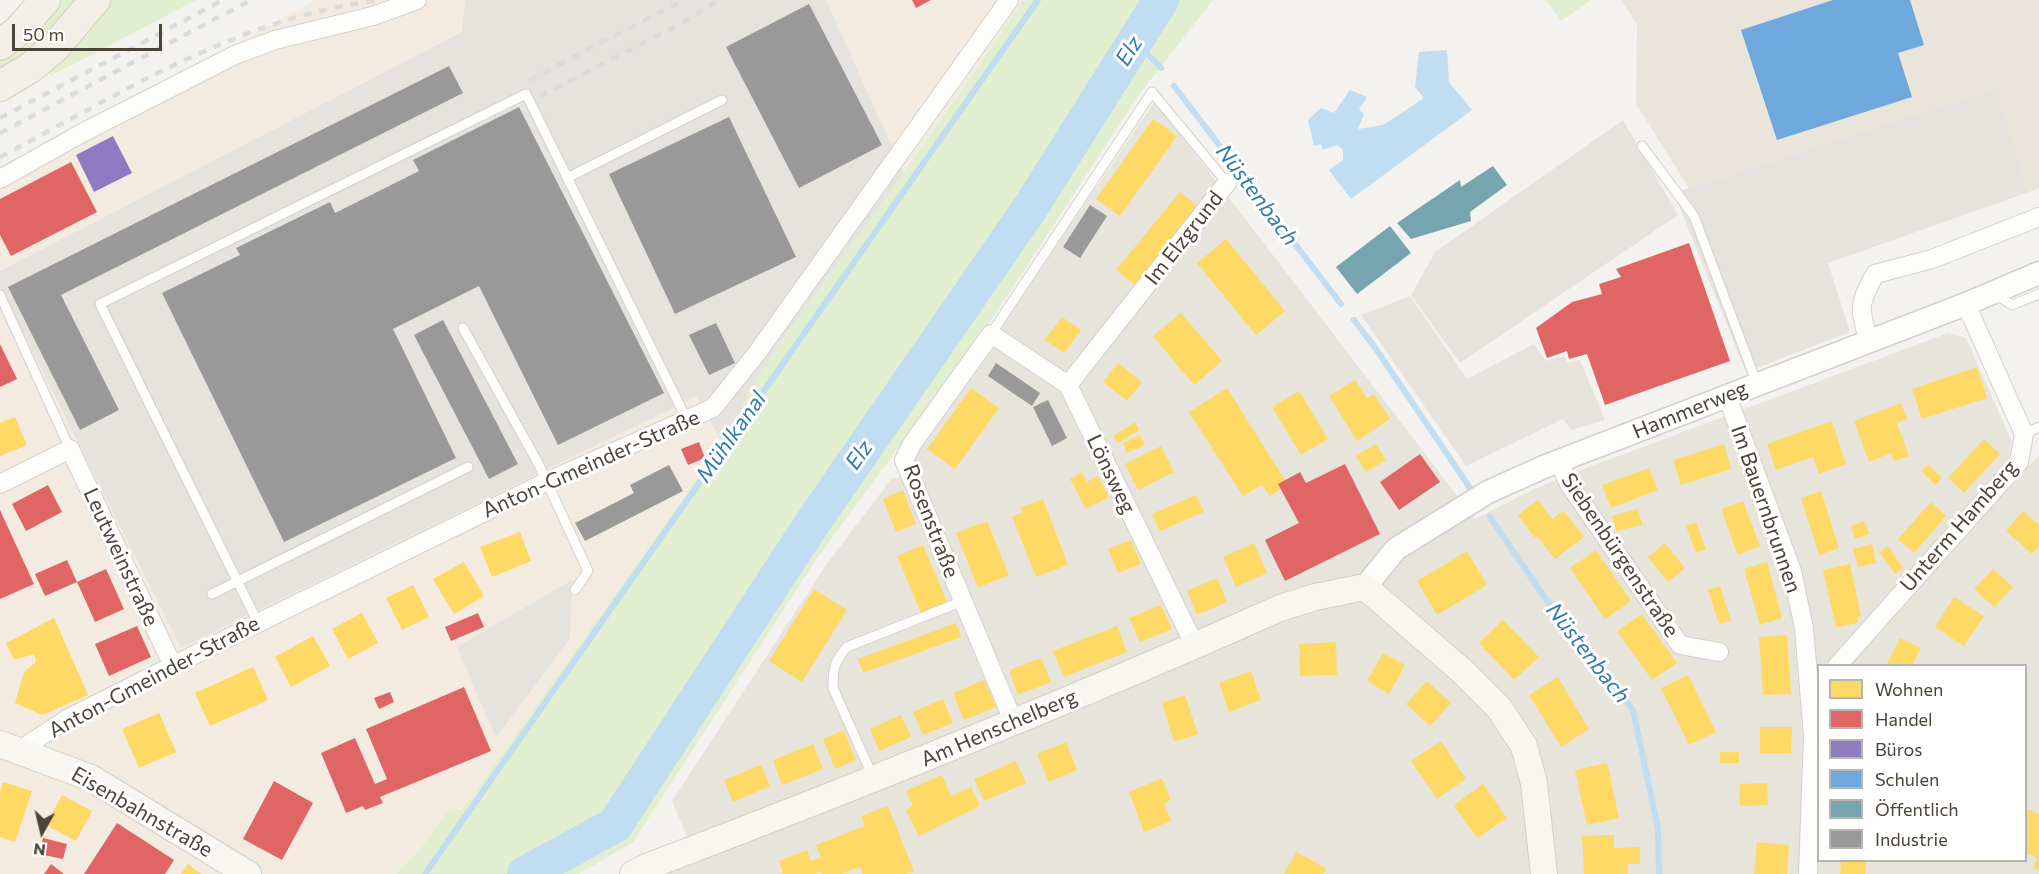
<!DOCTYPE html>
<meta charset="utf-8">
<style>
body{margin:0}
#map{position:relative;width:2039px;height:874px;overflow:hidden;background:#f4f2ee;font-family:Commissioner,sans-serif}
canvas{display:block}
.legend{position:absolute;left:1817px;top:664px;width:210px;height:198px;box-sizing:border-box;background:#fff;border:2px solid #b7b4b0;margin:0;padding:8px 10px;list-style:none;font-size:18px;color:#4b4439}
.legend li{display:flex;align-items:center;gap:12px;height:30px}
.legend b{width:30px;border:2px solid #b7b4b0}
.north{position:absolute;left:12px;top:802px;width:60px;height:60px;-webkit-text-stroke:4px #fff;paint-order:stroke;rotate:188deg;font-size:16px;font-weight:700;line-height:24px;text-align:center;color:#4b4439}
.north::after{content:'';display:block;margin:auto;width:21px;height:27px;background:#4b4439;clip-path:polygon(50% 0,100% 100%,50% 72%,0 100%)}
.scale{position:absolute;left:12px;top:24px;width:150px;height:27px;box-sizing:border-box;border:3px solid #4b4439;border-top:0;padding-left:8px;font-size:18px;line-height:21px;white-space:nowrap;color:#4b4439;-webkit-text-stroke:4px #fff;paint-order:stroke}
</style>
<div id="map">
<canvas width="2039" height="874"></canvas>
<ul class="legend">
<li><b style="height:16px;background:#ffd966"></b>Wohnen</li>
<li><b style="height:16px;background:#e06666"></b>Handel</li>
<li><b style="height:16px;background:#8e7cc3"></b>Büros</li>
<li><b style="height:16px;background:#6fa8dc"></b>Schulen</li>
<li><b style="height:16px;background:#76a5af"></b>Öffentlich</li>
<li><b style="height:16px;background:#999"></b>Industrie</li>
</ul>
<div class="north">N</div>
<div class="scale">50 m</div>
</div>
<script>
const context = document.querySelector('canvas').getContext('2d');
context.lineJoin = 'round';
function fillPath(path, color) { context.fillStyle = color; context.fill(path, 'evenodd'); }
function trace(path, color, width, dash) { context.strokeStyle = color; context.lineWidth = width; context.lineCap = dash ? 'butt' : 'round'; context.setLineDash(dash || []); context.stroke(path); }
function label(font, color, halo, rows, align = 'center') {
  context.font = font + ' Commissioner,sans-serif'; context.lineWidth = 6; context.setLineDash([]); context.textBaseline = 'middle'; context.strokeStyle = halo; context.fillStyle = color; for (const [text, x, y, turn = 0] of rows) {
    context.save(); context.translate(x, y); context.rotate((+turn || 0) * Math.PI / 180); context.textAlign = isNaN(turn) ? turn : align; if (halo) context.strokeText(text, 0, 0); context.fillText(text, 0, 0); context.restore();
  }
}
fillPath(new Path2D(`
 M1155 101 1475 519 1534 489 1581 470 1948 333 1966 338 2011 440 2010 459 2027 467 2039 456V874H668L697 860 672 801 826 565 892 478H898ZM1818 666H2026V860H1818Z`), '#e7e4dc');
fillPath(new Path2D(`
 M314 0H465L462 32 0 271V166L174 79Z
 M826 0H1024L904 173Z
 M0 287 181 648 697 396 721 445 462 810 450 808 424 844 396 874H0Z`), '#f3ebdf');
fillPath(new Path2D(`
 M465 0H826L904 173 770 357 722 444 697 396 181 648 0 287V271L462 32Z`), '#e6e2de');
fillPath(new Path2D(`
 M1621 0H2039V188L2029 192 1996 90 1689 188 1636 104 1637 24Z`), '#eae5da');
fillPath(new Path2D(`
 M59 0H77C53 28 31 49 0 70V55Z
 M107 0H196L51 76 46 66Z
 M1024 0H1213L1141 92 984 331 815 561 633 842 579 874H396L424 844 450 808 462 810 721 445 770 357 904 173Z
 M1546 0H1591L1561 21Z`), '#e1eecf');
fillPath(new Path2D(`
 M1996 89 2029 192 1828 263 1850 332 1746 372 1674 193Z
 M1623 120 1678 215 1460 363 1411 295 1435 252Z
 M1410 296 1467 379 1534 344 1546 361 1564 356 1567 363 1580 360 1605 420 1571 430 1563 419 1466 466 1361 315Z
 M135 424 222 600 174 623 87 448Z
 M572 580 570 638 496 738 457 647Z`), '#e6e3df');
fillPath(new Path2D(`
 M1447 50 1449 82 1472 110 1351 199 1329 170 1343 160V150L1337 145 1323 150 1321 144 1314 146 1308 120 1321 108 1334 113 1350 90 1367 97 1359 109 1364 114 1358 129 1383 125 1424 98 1415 87 1419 52Z`), '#c0ddf1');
fillPath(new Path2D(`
 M1153 119 1177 136 1120 216 1096 199Z
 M1180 192 1201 209 1137 287 1116 270Z
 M1226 239 1285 311 1256 335 1197 263Z
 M1181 313 1222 361 1194 385 1153 336Z
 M1062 317 1081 330 1064 353 1045 340Z
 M1118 363 1142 382 1127 401 1103 382Z
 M1977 367 1987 398 1922 419 1912 389Z
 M1355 380 1367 398 1374 394 1390 419 1357 441 1329 396Z
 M971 388 999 408 955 469 927 449Z
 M1227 388 1285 480 1278 484 1281 489 1270 496 1262 485 1243 496 1189 412Z
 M1299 391 1328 439 1301 455 1272 407Z
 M1901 403 1907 419 1897 423 1909 456 1894 461 1891 453 1869 462 1854 421Z
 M15 417 27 445 0 456V423Z
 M1832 421 1846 464 1819 474 1813 457 1776 470 1767 444Z
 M1135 422 1139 430 1118 443 1113 436Z
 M1140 435 1145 445 1127 453 1123 443Z
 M1984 439 2000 454 1964 493 1948 478Z
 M1376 444 1386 460 1366 472 1356 456Z
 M1724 444 1731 469 1681 485 1673 460Z
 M1161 446 1174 472 1138 490 1125 464Z
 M1928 464 1942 478 1935 485 1922 471Z
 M1649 468 1658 490 1611 508 1602 485Z
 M1082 472 1087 482 1098 476 1109 497 1086 509 1070 479Z
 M903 490 916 524 896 532 883 499Z
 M1821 491 1839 548 1819 555 1801 498Z
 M1196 495 1204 512 1160 531 1152 514Z
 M1043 499 1068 565 1036 577 1012 517 1023 512 1021 507Z
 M1538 500 1552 519 1564 511 1584 537 1555 559 1537 536 1535 538 1518 515Z
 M1743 501 1760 546 1738 555 1721 509Z
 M1931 502 1946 516 1914 553 1898 539Z
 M1638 509 1642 525 1616 531 1612 516Z
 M2023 511 2039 525V546L2032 554 2006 531Z
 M987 521 1009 575 978 588 956 533Z
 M1865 521 1869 534 1855 539 1851 526Z
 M1696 522 1706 549 1696 553 1686 526Z
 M520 532 531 561 492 577 480 547Z
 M1131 540 1141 564 1118 573 1108 549Z
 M1254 543 1267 573 1236 587 1223 557Z
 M1665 543 1685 568 1668 582 1648 557Z
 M1872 544 1876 563 1858 567 1853 549Z
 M923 545 947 602 921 613 897 556Z
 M1888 546 1903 568 1895 574 1879 552Z
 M1596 550 1631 601 1605 619 1570 568Z
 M1467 551 1487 585 1437 615 1417 581Z
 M464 562 484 596 454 614 433 579Z
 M1767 562 1782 618 1760 625 1744 569Z
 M1850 564 1861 616 1857 617 1858 623 1836 627 1823 570Z
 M1993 569 2013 587 1994 607 1974 589Z
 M1217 578 1227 602 1197 615 1187 591Z
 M413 585 429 617 402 630 386 598Z
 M1720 586 1731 621 1719 624 1708 590Z
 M814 589 847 610 802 682 769 661Z
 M1954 597 1984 616 1964 646 1935 627Z
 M1161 605 1172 629 1140 642 1129 618Z
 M362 613 378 643 348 659 332 629Z
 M1642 614 1677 663 1652 680 1617 631Z
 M54 618 88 695 42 715 15 703 24 672 36 662 34 654 14 660 6 643Z
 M1503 620 1539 657 1514 680 1479 643Z
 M956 623 961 637 863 673 858 659Z
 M1117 626 1127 652 1064 677 1053 651Z
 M1787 635 1791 694 1763 695 1759 637Z
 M313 636 330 666 291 687 275 657Z
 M1900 638 1921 648 1912 666H1892L1887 663Z
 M1336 642 1337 675 1300 676 1299 644Z
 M1383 653 1405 665 1389 694 1367 681Z
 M1041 658 1051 682 1018 695 1009 670Z
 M253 667 268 700 210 726 195 693Z
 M1251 671 1261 700 1229 712 1219 683Z
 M1688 675 1716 732 1689 745 1661 688Z
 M1558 677 1589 729 1561 747 1529 695Z
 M984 680 996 707 964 720 953 693Z
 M1427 681 1451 703 1430 726 1406 704Z
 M1185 695 1198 734 1174 742 1162 703Z
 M943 699 953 723 923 735 913 712Z
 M159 713 176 752 139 768 122 729Z
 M901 715 911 737 879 751 870 729Z
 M1760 727H1792L1791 753H1760Z
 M844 730 856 760 835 769 823 739Z
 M1441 741 1466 779 1437 799 1411 761Z
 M1066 742 1077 770 1049 782 1037 754Z
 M813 744 823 769 782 785 773 760Z
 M1720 752H1739V763H1720Z
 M1016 761 1026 783 984 801 974 779Z
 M1607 763 1619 818 1587 825 1575 770Z
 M761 765 770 786 733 802 724 780Z
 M942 775 951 796 971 787 980 806 919 836 906 810 913 806 906 791Z
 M1162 778 1171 800 1164 803 1171 821 1144 832 1129 792Z
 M3 782 32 791 15 842 0 837V791Z
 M1767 783 1768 805 1740 806 1739 784Z
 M1483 784 1507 818 1477 838 1454 805Z
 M62 795 92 811 76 841 46 825Z
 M888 806 914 871 905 874H862L860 867 841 874H822L820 871 816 874H783L779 861 807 850 811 861 821 857 816 845 865 826 861 816Z
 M2026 808 2039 814V870L2033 868 2037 858 2026 853Z
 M1614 835V848L1640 847V864H1628V874H1584L1582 836Z
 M1757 842 1789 845 1787 874H1754Z
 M1296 852 1326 868 1323 874H1284Z
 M1841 861H1866L1865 874H1840Z
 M188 864 201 874H181Z`), '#ffd966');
fillPath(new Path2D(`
 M912 0H931L916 8Z
 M71 162 97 212 11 256 0 235V199Z
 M1689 243 1730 361 1605 405 1587 354 1569 359 1567 351 1547 358 1536 328 1572 302 1602 294 1599 284 1621 277 1616 269Z
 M0 344 17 379 0 387Z
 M699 442 705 458 688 465 681 449Z
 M1420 454 1440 482 1399 510 1380 482Z
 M1345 464 1380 534 1285 581 1265 540 1299 523 1278 484 1300 472 1306 483Z
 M48 485 62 512 26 531 12 504Z
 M0 510 34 584 0 599Z
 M67 560 77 582 45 596 35 574Z
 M106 569 124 609 95 622 77 582Z
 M478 613 484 627 451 641 445 627Z
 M137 626 151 657 109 676 95 644Z
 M464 687 491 751 380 797 383 803 365 810 363 806 346 813 321 753 355 738 375 784 387 779 366 729Z
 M390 692 394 702 379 709 374 698Z
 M274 781 313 803 282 860 243 839Z
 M117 823 174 860 165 874H84Z
 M43 838 67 844 63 859 39 854Z
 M51 864 64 874H44Z`), '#e06666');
fillPath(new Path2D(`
 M113 136 132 173 94 192 76 155Z`), '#8e7cc3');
fillPath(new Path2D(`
 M1833 0H1910L1924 45 1898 53 1912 97 1777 140 1741 30Z`), '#6fa8dc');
fillPath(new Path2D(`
 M1493 166 1507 185 1470 212 1471 221 1411 239 1397 223 1460 180 1461 187Z
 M1390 226 1411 253 1357 294 1336 267Z`), '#76a5af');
fillPath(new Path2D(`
 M809 4 882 145 799 188 726 47Z
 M449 66 463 93 61 295 119 410 80 430 8 287Z
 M519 107 664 393 558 445 479 286 393 329 456 458 284 542 162 293 240 255 236 248 330 202 335 213 419 171 413 160Z
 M729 117 796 257 675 314 609 174Z
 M1090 205 1107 216 1080 258 1063 247Z
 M443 320 518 464 489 479 414 335Z
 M716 323 735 363 709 375 689 335Z
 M996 363 1040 393 1032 406 988 376Z
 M1048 400 1067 438 1052 446 1033 407Z
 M669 465 683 491 585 541 575 523 634 493 630 485Z`), '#999');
trace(new Path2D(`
 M1136 42 1161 68
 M1174 86 1341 304
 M1354 320 1376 349 1470 488
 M1490 517 1545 598 1633 710 1658 829 1659 874
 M425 874 1038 0`), '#c0ddf1', 6);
trace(new Path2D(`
 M525 874 615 825 811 525 1030 208 1161 0`), '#c0ddf1', 36);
const service = new Path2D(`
 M1642 146 1694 216 1757 384
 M567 178 722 100
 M1995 294 2012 305 2039 294
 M0 295 70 449
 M463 328 538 463 588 571 575 590
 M991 334 1152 92 1227 183
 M2024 434 2039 427
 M212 594 468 467
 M258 623 100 304 526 94 687 420
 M873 777 833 688C833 668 834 662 847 647L963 601`);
const minor = new Path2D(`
 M0 179 82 133 235 55 275 40 373 16 417 0
 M1869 342C1859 307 1858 306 1875 274L1932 259 2039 217
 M1068 385 1227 183
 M1727 396 1792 571 1804 628 1813 736 1808 874
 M1559 462 1569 484 1680 645 1719 652
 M0 484 70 449 173 666
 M1837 666 2019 462 2024 434 1966 304
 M1014 723 904 460 912 444 991 334 1068 385 1195 646
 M20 750 67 719 258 623 546 482 713 408 757 353 1009 0`);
const tertiary = new Path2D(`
 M1365 587 1396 549 1488 492 1546 466 1966 304 2039 273`);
const secondary = new Path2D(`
 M0 744 91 778 248 874
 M633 874 649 866C862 785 1072 701 1280 608L1315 597 1365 587 1462 671 1499 708 1524 746 1534 783 1544 874`);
const primary = new Path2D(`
 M0 45 19 30 45 0
 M0 86 30 68 55 47 95 0`);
trace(service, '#d2d0cb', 11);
trace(minor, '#d2d0cb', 20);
trace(tertiary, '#d2d0cb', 25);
trace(secondary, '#d3cfc5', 28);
trace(primary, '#d6cebb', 32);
trace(service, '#fdfdfc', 9);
trace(minor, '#fdfdfc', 18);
trace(tertiary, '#fdfdfc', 22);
trace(secondary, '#f7f6f1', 26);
trace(primary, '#f2efe6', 30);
trace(new Path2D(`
 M529 80 684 0
 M540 96 684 22 719 0
 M0 118 223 0
 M0 133 251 0
 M0 157C122 93 241 16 382 0`), '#dbdbda', 4.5, [8, 8]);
label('21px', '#4b4439', '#fff', [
 ["Im Elzgrund",1184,238,-52],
 ["Hammerweg",1690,410,-22],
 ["Anton-Gmeinder-Straße",591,464,-24],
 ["Lönsweg",1111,474,64],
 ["Im Bauernbrunnen",1766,509,71],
 ["Rosenstraße",931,521,69],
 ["Unterm Hamberg",1959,526,-49],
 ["Siebenbürgenstraße",1620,555,56],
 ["Leutweinstraße",121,557,65],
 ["Anton-Gmeinder-Straße",154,677,-28],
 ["Am Henschelberg",999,728,-23],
 ["Eisenbahnstraße",142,812,30]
]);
label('italic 22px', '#2e7ab2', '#fff', [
 ["Elz",1129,51,-58],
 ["Nüstenbach",1257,195,53],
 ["Mühlkanal",731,437,-55],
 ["Elz",859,455,-55],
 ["Nüstenbach",1588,653,52]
]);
</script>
